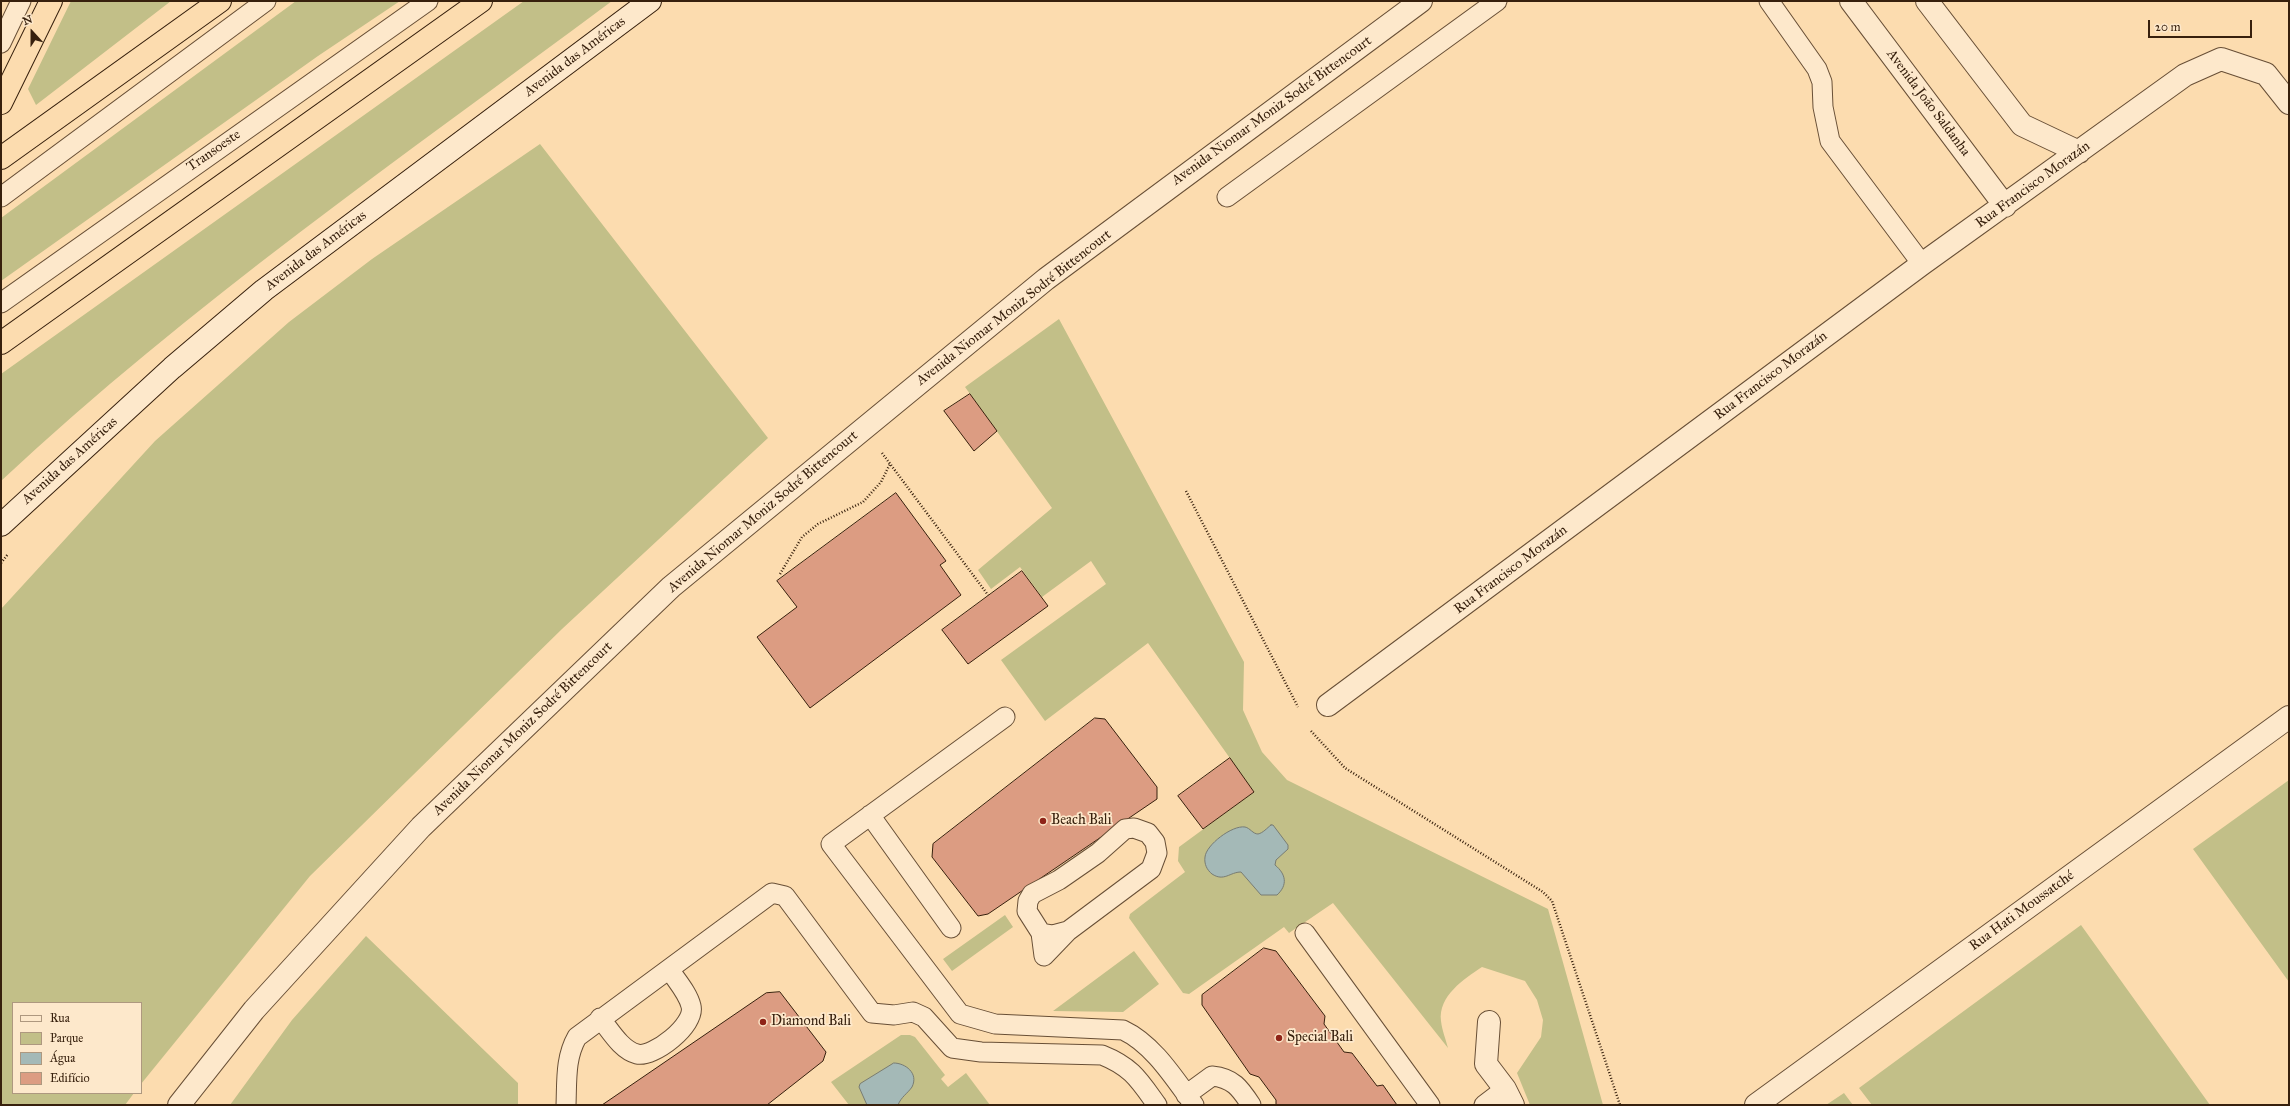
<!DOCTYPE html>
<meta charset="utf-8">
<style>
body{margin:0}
#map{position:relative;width:2290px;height:1106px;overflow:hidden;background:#fcdcaf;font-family:"IM FELL Great Primer",serif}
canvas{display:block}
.frame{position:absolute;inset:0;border:2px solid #37200d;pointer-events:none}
.legend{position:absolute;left:12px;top:1002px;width:130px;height:92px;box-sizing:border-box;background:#fde8cb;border:1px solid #ae987f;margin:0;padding:5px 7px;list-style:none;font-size:12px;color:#37200d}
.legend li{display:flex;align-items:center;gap:8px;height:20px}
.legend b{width:20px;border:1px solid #ae987f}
.north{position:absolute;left:12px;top:12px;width:40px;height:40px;-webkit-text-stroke:3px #fde8cb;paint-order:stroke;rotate:339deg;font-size:11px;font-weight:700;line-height:16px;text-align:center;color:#37200d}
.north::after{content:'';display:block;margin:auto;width:14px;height:18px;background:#37200d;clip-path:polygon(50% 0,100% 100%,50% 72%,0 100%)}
.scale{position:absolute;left:2148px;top:20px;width:104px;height:18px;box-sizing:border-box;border:2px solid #37200d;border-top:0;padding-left:5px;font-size:12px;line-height:14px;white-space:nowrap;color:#37200d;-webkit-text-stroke:3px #fde8cb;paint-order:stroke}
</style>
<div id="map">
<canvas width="2290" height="1106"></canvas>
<div class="frame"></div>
<ul class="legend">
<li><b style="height:5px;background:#fde8cb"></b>Rua</li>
<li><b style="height:11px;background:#c2bf88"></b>Parque</li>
<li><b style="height:11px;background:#a4b9b7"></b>Água</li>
<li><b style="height:11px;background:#dc9c82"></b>Edifício</li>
</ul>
<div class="north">N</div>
<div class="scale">20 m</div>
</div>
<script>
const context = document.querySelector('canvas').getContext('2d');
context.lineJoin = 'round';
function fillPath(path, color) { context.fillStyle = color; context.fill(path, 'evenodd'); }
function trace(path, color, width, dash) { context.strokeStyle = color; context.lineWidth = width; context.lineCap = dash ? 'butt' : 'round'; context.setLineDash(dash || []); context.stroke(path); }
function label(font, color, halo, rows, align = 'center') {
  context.font = font + ' "IM FELL Great Primer",serif'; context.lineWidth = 3.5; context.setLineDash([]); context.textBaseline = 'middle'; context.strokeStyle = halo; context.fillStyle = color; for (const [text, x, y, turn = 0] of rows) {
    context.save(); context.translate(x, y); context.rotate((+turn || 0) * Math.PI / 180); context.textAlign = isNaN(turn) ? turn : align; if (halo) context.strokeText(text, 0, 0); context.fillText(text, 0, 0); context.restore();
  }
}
fillPath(new Path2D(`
 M71 1H171L36 105 28 89Z
 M296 1H400L318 56 1 281V218Z
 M524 1H612C404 156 190 304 1 481V374Z
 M540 144 768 438 562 629 310 876 141 1084V1003H13V1093H134L125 1105H1V609L155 441 289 322 372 259Z
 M1059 319 1244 662 1243 710 1262 752 1287 780 1548 909 1603 1105H1530L1517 1073 1541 1037 1543 1020 1537 1000 1525 981 1482 967C1464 979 1438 996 1441 1021 1442 1030 1446 1040 1448 1048L1333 903 1289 933 1284 927 1189 994 1183 993 1129 918 1130 914 1185 872 1178 861 1179 847 1254 792 1148 643 1045 721 1001 660 1106 584 1091 561 1042 597 1020 567 991 589 978 570 1052 508 965 387Z
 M2289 780V982L2193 849Z
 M1005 915 1013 927 952 971 943 959Z
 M2081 925 2210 1105H1872L1859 1088Z
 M366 936 518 1083V1105H230L292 1020Z
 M1134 951 1159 984 1123 1012 1053 1011Z
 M901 1035H910L915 1037 945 1075 941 1079 948 1087 966 1073 990 1105H849L831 1082Z
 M1844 1093 1853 1105H1826Z`), '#c2bf88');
const water = new Path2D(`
 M1271 825H1273L1288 845V849L1276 860 1275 865C1286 874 1288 885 1277 895H1261L1241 872C1230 872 1224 882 1212 874 1207 870 1204 864 1205 857 1206 845 1232 825 1245 827 1250 828 1253 834 1258 834 1263 833 1267 828 1271 825Z
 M894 1063C905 1063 919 1073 912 1087 908 1093 901 1097 898 1105H867L859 1087 860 1084Z`);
fillPath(water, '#a4b9b7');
trace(water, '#787c73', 1);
const building = new Path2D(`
 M970 394 997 431 974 451 944 411Z
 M896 493 946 561 940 565 961 595 810 708 757 637 797 607 777 581Z
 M1022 571 1048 606 968 664 942 630Z
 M1095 718 1105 719 1157 787V799L988 914 978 916 932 857 933 844Z
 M1230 758 1254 792 1203 829 1178 796Z
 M1264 948 1276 951 1325 1016 1324 1024 1344 1052 1352 1053 1377 1086 1383 1085 1397 1105H1276V1100L1259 1077 1250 1074 1202 1005V995Z
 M780 992 826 1052 823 1061 767 1105H602L766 993Z`);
fillPath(building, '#dc9c82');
trace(building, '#37200d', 1);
const lane = new Path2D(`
 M1769 1 1817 69 1822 82 1823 107 1830 141 1922 264
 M1 43 21 1
 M1 197 266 1
 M1227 197 1497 1
 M1 303 428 1
 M1005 717 831 844 960 1014 995 1024 1123 1030C1153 1044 1174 1078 1194 1105
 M870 815 951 928
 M1041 933 1053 935 1068 931 1151 869 1157 853 1155 842 1148 833 1134 828 1125 829 1098 853 1059 880 1032 894 1028 901 1027 911 1041 933 1044 956 1068 931
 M1305 933 1430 1105
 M600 1018C610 1030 621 1050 637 1054 653 1058 696 1025 691 1006 688 993 676 980 669 969
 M1186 1095 1212 1076C1233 1078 1240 1088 1251 1105
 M566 1105C567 1081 565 1058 577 1037L772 893 785 896 872 1013 894 1015 913 1012 924 1017 952 1048 981 1052 1102 1055C1132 1067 1139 1080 1157 1105
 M1484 1105 1505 1089`);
const street = new Path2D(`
 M1851 1 2005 206
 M1927 1 2022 125 2079 152
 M1328 705 1922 264 2185 75 2221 59 2266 74 2289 103
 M1489 1022 1486 1064 1505 1089 1513 1105
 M179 1105 254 1010 421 827 671 587 1046 279 1421 1
 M1756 1105 2289 717`);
const secondary = new Path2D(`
 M1 525 172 368 264 290 650 1`);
const highway = new Path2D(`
 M1 103 51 1
 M1 158 220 1
 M1 343 481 1`);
trace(lane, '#684f36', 21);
trace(street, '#684f36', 24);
trace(secondary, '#37200d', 24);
trace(highway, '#37200d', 24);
trace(new Path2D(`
 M882 453 988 595
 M1186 491 1298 707
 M1 563 8 554
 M780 574 802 537 818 524 863 502 881 482 890 464
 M1311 731 1345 768 1543 892 1552 901 1620 1105`), '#37200d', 2.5, [1, 2]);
trace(lane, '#fde8cb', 19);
trace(street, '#fde8cb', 22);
trace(secondary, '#fde8cb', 22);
trace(highway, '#fcdcaf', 22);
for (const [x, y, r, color] of [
 [1043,821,4,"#8f2418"],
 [763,1022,4,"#8f2418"],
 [1279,1038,4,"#8f2418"]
]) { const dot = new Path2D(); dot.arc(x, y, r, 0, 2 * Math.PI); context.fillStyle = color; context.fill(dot); trace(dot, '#fde8cb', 1.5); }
label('14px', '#37200d', '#fde8cb', [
 ["Avenida das Américas",575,57,-37],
 ["Avenida João Saldanha",1928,103,53],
 ["Avenida Niomar Moniz Sodré Bittencourt",1272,111,-36],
 ["Transoeste",214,151,-35],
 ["Rua Francisco Morazán",2033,185,-36],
 ["Avenida das Américas",316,251,-37],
 ["Avenida Niomar Moniz Sodré Bittencourt",1014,308,-38],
 ["Rua Francisco Morazán",1771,376,-37],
 ["Avenida das Américas",70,461,-42],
 ["Avenida Niomar Moniz Sodré Bittencourt",763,512,-40],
 ["Rua Francisco Morazán",1511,570,-37],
 ["Avenida Niomar Moniz Sodré Bittencourt",523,729,-44],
 ["Rua Hati Moussatché",2022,911,-36]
]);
label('14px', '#37200d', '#fde8cb', [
 ["Beach Bali",1051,821],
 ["Diamond Bali",771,1022],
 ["Special Bali",1287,1038]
], 'left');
</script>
